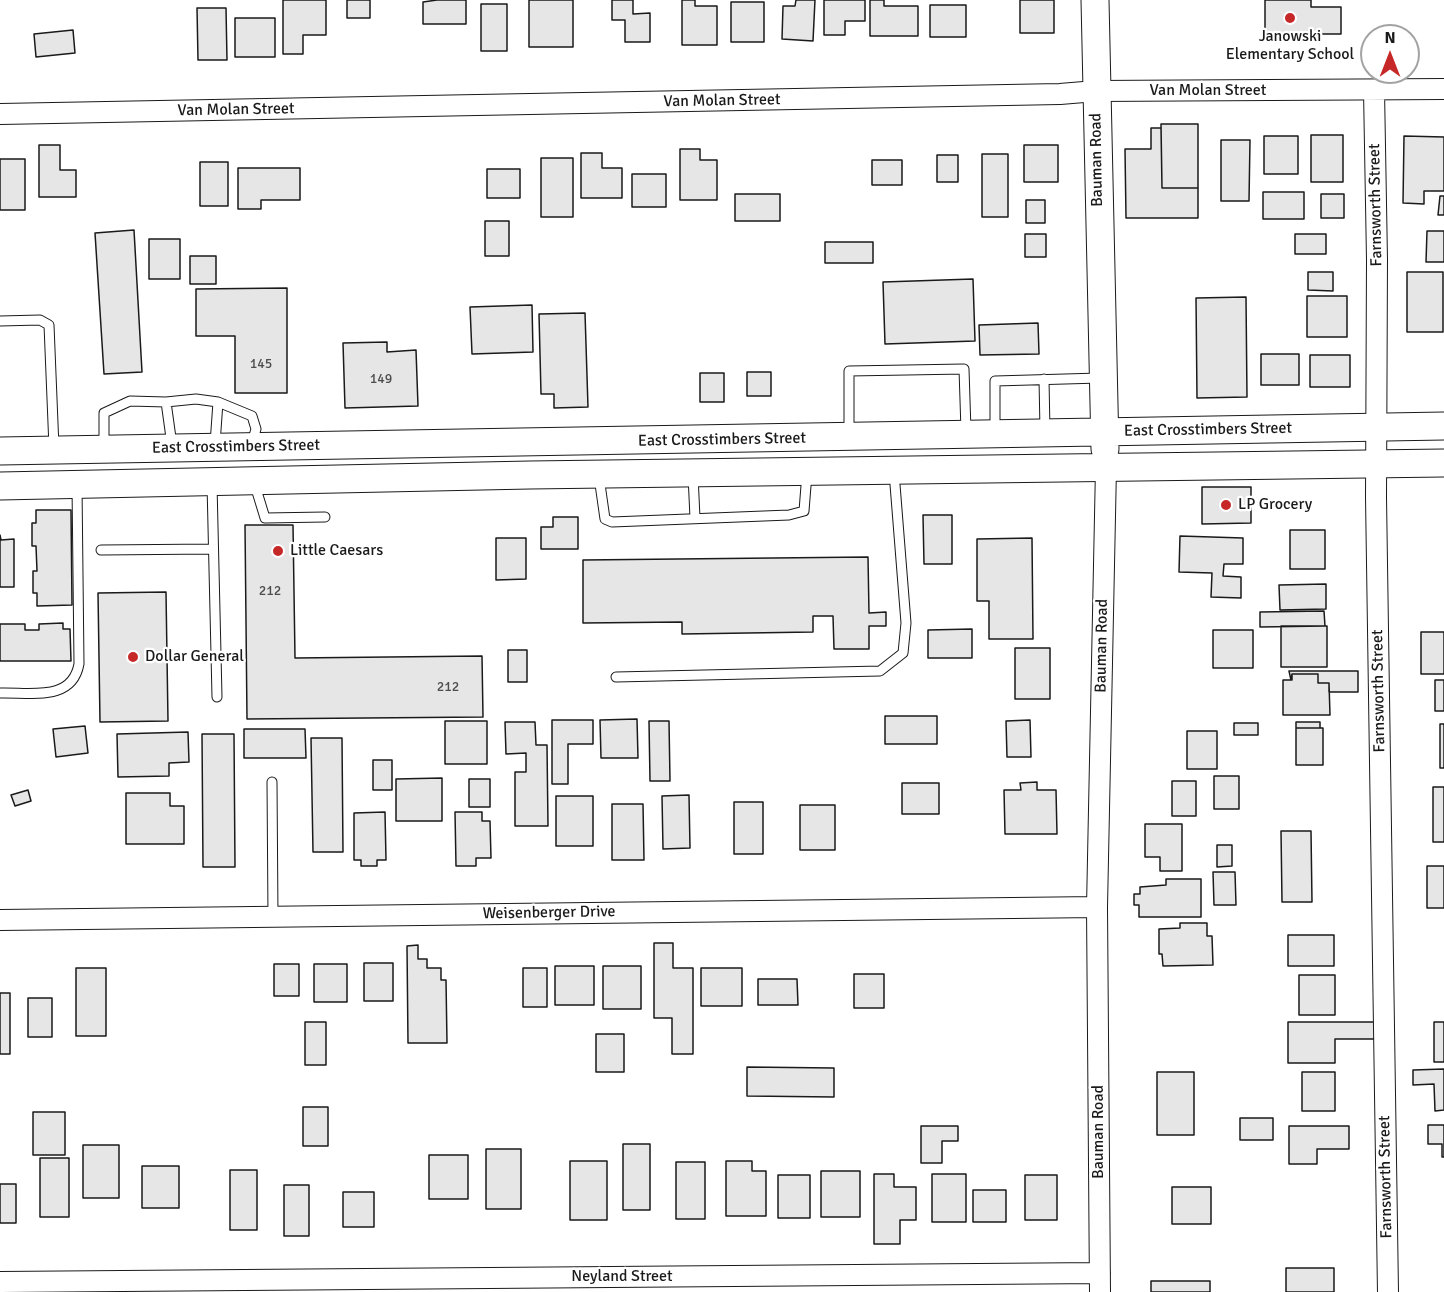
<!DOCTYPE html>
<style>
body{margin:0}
#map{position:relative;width:1444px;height:1292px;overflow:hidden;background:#fff;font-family:Signika,sans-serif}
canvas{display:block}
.north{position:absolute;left:1360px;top:24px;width:60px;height:60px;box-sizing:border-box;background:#fff;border:2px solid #a3a3a3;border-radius:50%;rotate:0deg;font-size:16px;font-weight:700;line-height:24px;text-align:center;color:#1a1a1a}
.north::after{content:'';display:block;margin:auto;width:21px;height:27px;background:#c62828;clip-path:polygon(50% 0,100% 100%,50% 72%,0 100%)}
</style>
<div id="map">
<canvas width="1444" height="1292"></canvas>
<div class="north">N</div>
</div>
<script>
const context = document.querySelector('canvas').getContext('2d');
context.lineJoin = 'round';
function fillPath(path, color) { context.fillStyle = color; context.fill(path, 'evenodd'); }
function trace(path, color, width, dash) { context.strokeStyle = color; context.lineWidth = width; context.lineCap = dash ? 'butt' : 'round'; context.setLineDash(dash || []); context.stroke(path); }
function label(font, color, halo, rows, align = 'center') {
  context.font = font + ' Signika,sans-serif'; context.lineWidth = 4.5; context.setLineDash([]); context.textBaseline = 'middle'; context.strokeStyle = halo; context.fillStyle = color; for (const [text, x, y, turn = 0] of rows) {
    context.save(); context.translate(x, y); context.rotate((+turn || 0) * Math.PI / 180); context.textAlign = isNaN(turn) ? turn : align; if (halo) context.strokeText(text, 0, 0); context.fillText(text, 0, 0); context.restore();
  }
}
const building = new Path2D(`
 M283 0H326V35H303V54H283Z
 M347 0H370V18H347Z
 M437 0H466V24H423V2Z
 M529 0H573V47H529Z
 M612 0H633V14L650 13V42H625V20H612Z
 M682 0H695V6H717V45H682Z
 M796 0H815L813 41 782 39 783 6H795Z
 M824 0H865V21H845V35H824Z
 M870 0H884V6H918V36H870Z
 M1020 0H1054V33H1020Z
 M1265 0H1311V7H1341V34H1265Z
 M731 2H764V42H731Z
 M481 4H507V51H481Z
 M930 5H966V37H930Z
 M197 8H226L227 60H198Z
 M235 18H275V57H235Z
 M73 30 75 53 36 57 34 34Z
 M1161 124H1198V188H1162Z
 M1151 128H1161L1162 188H1198V218H1126L1125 149H1151Z
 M1311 135H1343V182H1311Z
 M1264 136H1298V174H1264Z
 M1404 136 1444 137V191H1424V204L1403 203Z
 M1221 140H1250L1249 201H1221Z
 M39 145H60V170H76V197H39Z
 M1024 145H1058V182H1024Z
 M680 149H700V160H717V200H680Z
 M581 153H602V168H622V198H581Z
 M982 154H1008V217H982Z
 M937 155H958V182H937Z
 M541 158H573V217H541Z
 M0 159H25V210H0Z
 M872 160H902V185H872Z
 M200 162H228V206H200Z
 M238 168H300V200H261V209H238Z
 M487 169H520V198H487Z
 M632 174H666V207H632Z
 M1263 192H1304V219H1263Z
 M735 194H780V221H735Z
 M1321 194H1344V218H1321Z
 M1440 196H1444V215H1438Z
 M1026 200H1045V223H1026Z
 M485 221H509V256H485Z
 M134 230 142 372 104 374 95 233Z
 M1427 231H1444V262H1426Z
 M1025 234H1046V257H1025Z
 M1295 234H1326V254H1295Z
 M149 239H180V279H149Z
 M825 242H873V263H825Z
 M190 256H216V284H190Z
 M1308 272H1333V291L1308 290Z
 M1407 272H1443V332H1407Z
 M973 279 975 341 885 344 883 282Z
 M287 288V393H235V336H196V289Z
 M1307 296H1347V337H1307Z
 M1246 297 1247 397 1197 398 1196 298Z
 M532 305 533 352 472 354 470 307Z
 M585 313 588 407 554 408V394H541L539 314Z
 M1038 323 1039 354 980 355 979 325Z
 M387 342V352L416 350 418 406 345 408 343 343Z
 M1261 354H1299V385H1261Z
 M1310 355H1350V387H1310Z
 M747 372H771V396H747Z
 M700 373H724V402H700Z
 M1202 487H1251V523L1202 524Z
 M36 510H71L72 605 37 606V593H33V571H37L36 546H32V523H36Z
 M923 515H952V564H924Z
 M553 517H578V549H541V527H553Z
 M245 525H293L295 658 482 656 483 717 247 719Z
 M1290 530H1325V569H1290Z
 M0 535 1 540 14 539V587H0Z
 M1180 536 1243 538V564H1224L1223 576 1241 577V598L1211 597 1212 573 1179 572Z
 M496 538H526V579L496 580Z
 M1032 538 1033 639H989V601H977V539Z
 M868 557 869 613 886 612V626H869V649H834L833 616H813V632L682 634V622L583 623V560Z
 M1326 584V609L1280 610 1279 585Z
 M166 592 168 721 100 722 98 593Z
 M1324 611 1325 626 1260 627V612Z
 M63 623V629H70L71 661H0V624H25V630H39V624Z
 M1281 626H1327V667H1281Z
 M972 629V658H928V630Z
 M1213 630H1253V668H1213Z
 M1421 632H1444V674H1421Z
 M1015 648H1050V699H1015Z
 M508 650H527V682H508Z
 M1289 671H1358V692H1329V683H1318V674H1292L1291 680Z
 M1292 674H1318V683H1329L1330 715H1283V680H1292Z
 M1435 680H1444V711H1435Z
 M885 716H937V744H885Z
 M637 719 638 758H601L600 720Z
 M552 720H593V744H568V784H552Z
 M1030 720 1031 757H1007L1006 721Z
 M445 721H487V764H445Z
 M649 721H669L670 781H650Z
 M505 722H535L536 745H547L548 826H515V772H526V753L506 754Z
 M1296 722H1320V728H1296Z
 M1234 723H1258V735H1234Z
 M1440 724H1444V768H1440Z
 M85 726 88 753 56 757 53 729Z
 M1296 728H1323V765H1296Z
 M244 729H305L306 758H244Z
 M1187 731H1217V769H1187Z
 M188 732 189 762 169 763V776L118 777 117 734Z
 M202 734H234L235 867H203Z
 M311 738H342L343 852H313Z
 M373 760H392V790H373Z
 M1214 776H1239V809H1214Z
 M442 778V821H396V779Z
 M469 779H490V807H469Z
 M1172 781H1196V816H1172Z
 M1037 782V790H1056L1057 834H1005L1004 790H1021L1020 783Z
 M902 783H939V814H902Z
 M1433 787H1444V842H1433Z
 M28 790 31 801 15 806 11 795Z
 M126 793H170V806H184V844H126Z
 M689 795 690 848 663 849 662 796Z
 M556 796H593V846H556Z
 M734 802H763V854H734Z
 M612 804H643L644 860H612Z
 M800 805H835V850H800Z
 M385 812 386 860H377V866H361V860H354V813Z
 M455 812H482V821H490L491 858H476V866H456Z
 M1145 824H1182V871H1160V857H1145Z
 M1281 831H1311L1312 902H1282Z
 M1217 845H1232V866L1217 867Z
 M1427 866H1444V908H1427Z
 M1213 872H1235L1236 905H1214Z
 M1166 879H1201V917H1139V905H1134V894H1140V887L1166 885Z
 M1180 923H1207V936H1212L1213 965 1163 966 1162 954H1159V929L1180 928Z
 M1288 935H1334V966H1288Z
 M654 943H673V968H693V1054H672V1018H654Z
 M418 945V959H427V968H441V980H446L447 1043H408L407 946Z
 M364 963H393V1001H364Z
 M274 964H299V996H274Z
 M314 964H347V1002H314Z
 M555 966H594V1005H555Z
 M603 966H641V1009H603Z
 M76 968H106V1036H76Z
 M523 968H547V1007H523Z
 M701 968H742V1006H701Z
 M854 974H884V1008H854Z
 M1299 975H1335V1015H1299Z
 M758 979H797L798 1005H758Z
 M0 993H10V1054H0Z
 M28 998H52V1037H28Z
 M305 1022H326V1065H305Z
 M1288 1022H1376V1039H1335V1063H1288Z
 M1434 1022H1444V1062H1434Z
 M596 1034H624V1072H596Z
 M747 1067 834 1068V1097L747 1096Z
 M1444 1069V1110L1435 1111 1434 1084 1413 1085V1070Z
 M1157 1072H1194V1135H1157Z
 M1302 1072H1335V1111H1302Z
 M303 1107H328V1146H303Z
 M33 1112H65V1155H33Z
 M1240 1118H1273V1140H1240Z
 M1428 1125H1444V1157H1442V1144H1428Z
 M921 1126H958V1141H942V1163H921Z
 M1289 1126H1349V1149H1317V1164H1289Z
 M623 1144H650V1210H623Z
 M83 1145H119V1198H83Z
 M486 1149H521V1209H486Z
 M429 1155H468V1199H429Z
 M40 1158H69V1217H40Z
 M570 1161H607V1220H570Z
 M726 1161H752V1171H766V1216H726Z
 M676 1162H705V1219H676Z
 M142 1166H179V1208H142Z
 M230 1170H257V1230H230Z
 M821 1171H860V1217H821Z
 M874 1174H894V1187H916V1220H900V1244H874Z
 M932 1174H966V1222H932Z
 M778 1175H810V1218H778Z
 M1025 1175H1057V1220H1025Z
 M0 1184H16V1223H0Z
 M284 1185H309V1236H284Z
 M1172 1187H1211V1224H1172Z
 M973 1190H1006V1222H973Z
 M343 1192H374V1227H343Z
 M1286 1268H1334V1292H1286Z
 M1151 1281H1210V1292H1151Z`);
fillPath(building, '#e6e6e6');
trace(building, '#1a1a1a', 1.5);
const lane = new Path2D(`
 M0 321 40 320 49 325 54 448
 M1044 379 1045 431
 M166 402 196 399 218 402 215 444
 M218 402 252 416 256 429 252 443
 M995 432V381L1100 378
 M849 435V371L964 369 966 431
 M104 447V413L130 401 166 402 172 445
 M693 475 695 518
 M599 477 605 519 612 522 789 515 804 511 807 473
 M254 482 265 518 325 517
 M212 484 217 697
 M101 550 213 549
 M616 677 880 671 903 653 906 623 894 472
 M0 693C31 692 72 702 79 664L77 486
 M272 782 273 917`);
const street = new Path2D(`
 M1374 90 1377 260 1376 497 1388 1292
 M0 114 1060 94 1096 91 1444 89
 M0 920 1097 907
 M0 1282 1100 1273
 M1100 1292 1097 907 1106 467`);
const secondary = new Path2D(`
 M1095 0 1105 449
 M0 451 1444 426
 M0 486 530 475 1444 463`);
trace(lane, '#1a1a1a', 11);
trace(street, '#1a1a1a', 22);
trace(secondary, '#1a1a1a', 29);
trace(lane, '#fff', 9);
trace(street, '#fff', 20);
trace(secondary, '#fff', 27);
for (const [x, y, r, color] of [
 [1290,18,6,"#c62828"],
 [1226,505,6,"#c62828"],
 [278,551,6,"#c62828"],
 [133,657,6,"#c62828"]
]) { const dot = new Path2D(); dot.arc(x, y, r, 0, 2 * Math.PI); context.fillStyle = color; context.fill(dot); trace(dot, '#fff', 2); }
label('14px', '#4d4d4d', null, [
 ["145",261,364],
 ["149",381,379],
 ["212",270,591],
 ["212",448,687]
]);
label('16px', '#1a1a1a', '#fff', [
 ["Janowski",1290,37,"center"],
 ["Elementary School",1290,55,"center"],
 ["LP Grocery",1238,505],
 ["Little Caesars",290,551],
 ["Dollar General",145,657]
], 'left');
label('16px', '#1a1a1a', '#fff', [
 ["Van Molan Street",1208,91],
 ["Van Molan Street",722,101,-1],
 ["Van Molan Street",236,110,-1],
 ["Bauman Road",1097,160,-91],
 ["Farnsworth Street",1376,205,-91],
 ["East Crosstimbers Street",1208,430,-1],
 ["East Crosstimbers Street",722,440,-1],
 ["East Crosstimbers Street",236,447,-1],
 ["Bauman Road",1102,646,-89],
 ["Farnsworth Street",1379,691,-91],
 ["Weisenberger Drive",549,913,-1],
 ["Bauman Road",1099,1132,-90],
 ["Farnsworth Street",1386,1177,-91],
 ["Neyland Street",622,1277]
]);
</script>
